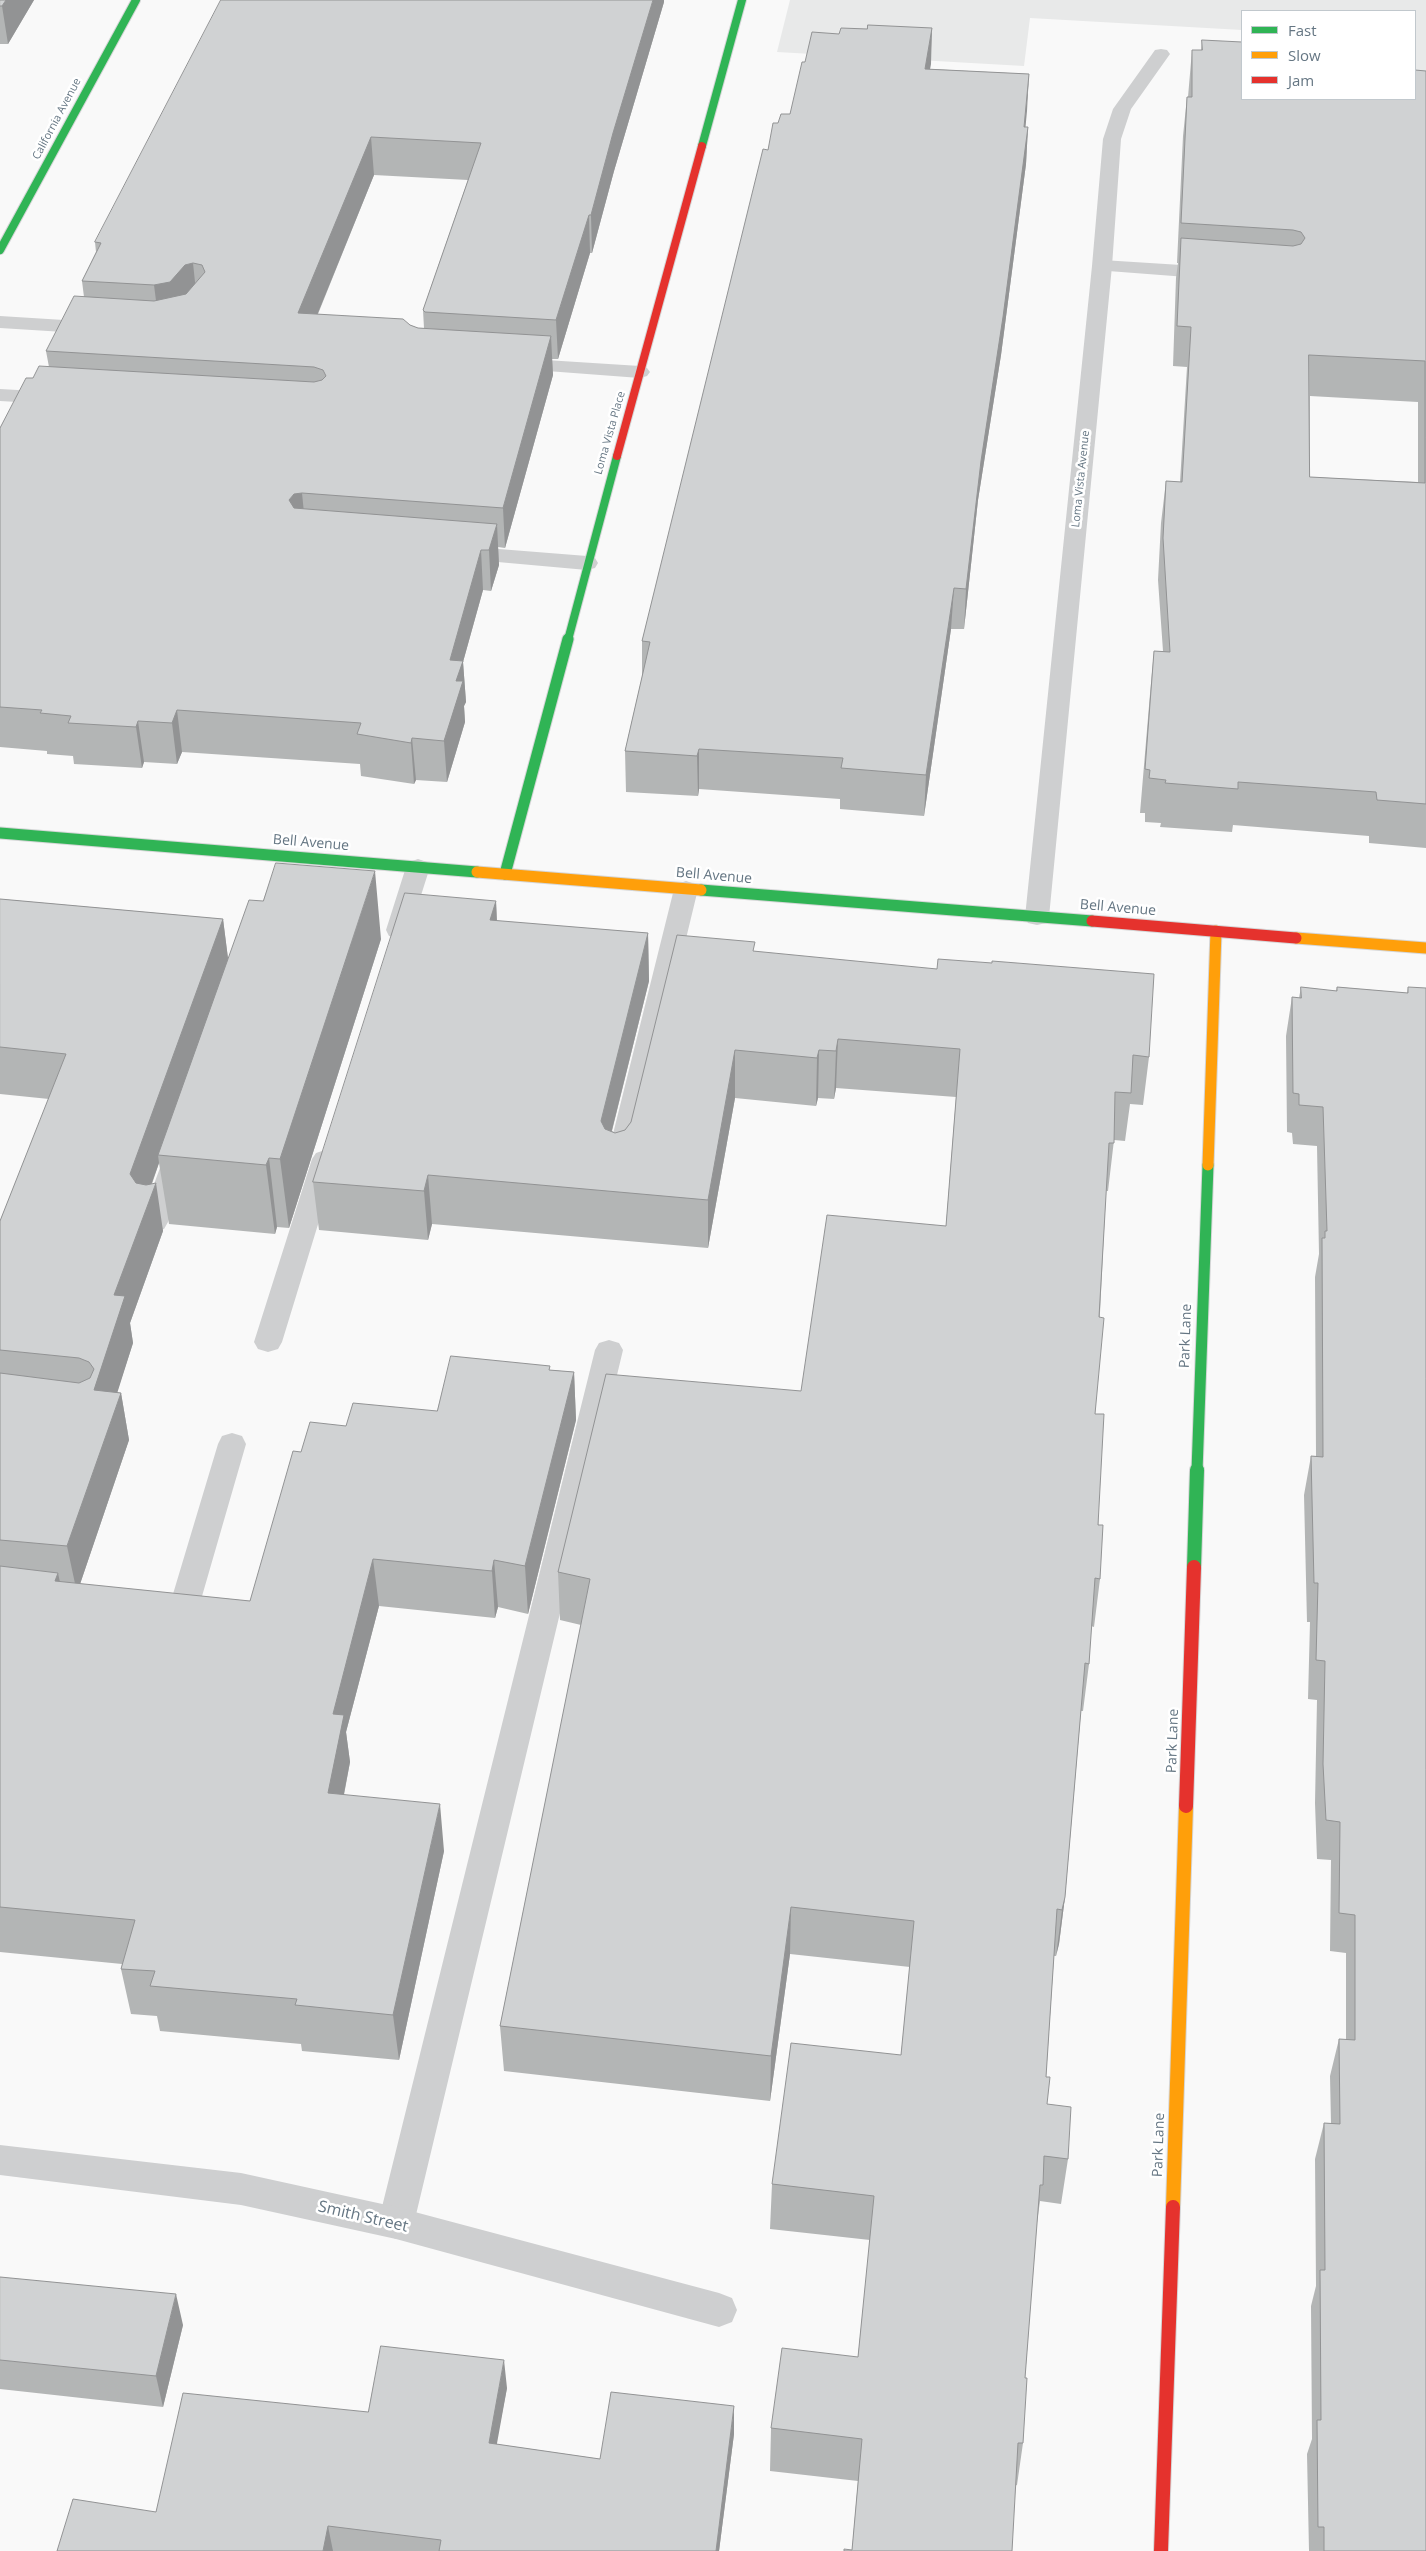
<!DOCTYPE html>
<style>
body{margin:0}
#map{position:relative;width:1426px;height:2551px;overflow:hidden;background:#f9f9f9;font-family:"Open Sans",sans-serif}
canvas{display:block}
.legend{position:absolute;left:1241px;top:10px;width:175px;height:90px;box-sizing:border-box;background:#fff;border:1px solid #c1c8cd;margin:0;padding:6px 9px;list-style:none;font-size:15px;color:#657683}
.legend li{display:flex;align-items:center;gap:10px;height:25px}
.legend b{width:25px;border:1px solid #c1c8cd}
</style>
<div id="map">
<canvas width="1426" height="2551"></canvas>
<ul class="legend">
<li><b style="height:6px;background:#30b455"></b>Fast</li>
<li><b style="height:6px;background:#ff9f0a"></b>Slow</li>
<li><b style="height:6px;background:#e5322d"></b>Jam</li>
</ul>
</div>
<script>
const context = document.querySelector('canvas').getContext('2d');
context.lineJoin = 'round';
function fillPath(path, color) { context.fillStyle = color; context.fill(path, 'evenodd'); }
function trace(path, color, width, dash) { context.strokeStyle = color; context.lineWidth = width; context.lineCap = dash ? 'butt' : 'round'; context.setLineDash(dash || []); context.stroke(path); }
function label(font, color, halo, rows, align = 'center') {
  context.font = font + ' "Open Sans",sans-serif'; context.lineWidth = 5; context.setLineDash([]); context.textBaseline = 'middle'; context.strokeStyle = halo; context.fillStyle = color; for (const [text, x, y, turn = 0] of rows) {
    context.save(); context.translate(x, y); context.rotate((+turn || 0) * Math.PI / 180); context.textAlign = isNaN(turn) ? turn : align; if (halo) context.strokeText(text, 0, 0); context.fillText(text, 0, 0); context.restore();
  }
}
fillPath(new Path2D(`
 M790 0H1426V90L1415 89V11H1242V30L1030 18 1024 66 777 52Z`), '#e8e9e9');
const fastFar2 = new Path2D(`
 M702 146 742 0
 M0 250 136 0
 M568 640 617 456`);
const fastFar1 = new Path2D(`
 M0 833 477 872
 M505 874 568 639
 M701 890 1092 921
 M1197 1471 1208 1165`);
const fast = new Path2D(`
 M1194 1567 1197 1470`);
const slowFar1 = new Path2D(`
 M477 872 701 890
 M1296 938 1426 948
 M1208 1165 1216 931`);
const slow = new Path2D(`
 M1173 2207 1186 1806`);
const jamFar2 = new Path2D(`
 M617 456 702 146`);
const jamFar1 = new Path2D(`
 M1092 921 1296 938`);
const jam = new Path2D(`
 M1186 1806 1194 1567
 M1161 2551 1173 2207`);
trace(fastFar2, '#d5d6d7', 10);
trace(fastFar1, '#d5d6d7', 13);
trace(fast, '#d5d6d7', 16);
trace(slowFar1, '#d5d6d7', 13);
trace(slow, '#d5d6d7', 16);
trace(jamFar2, '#d5d6d7', 10);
trace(jamFar1, '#d5d6d7', 13);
trace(jam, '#d5d6d7', 16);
fillPath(new Path2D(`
 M1102 260 1213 267 1220 269 1223 273 1220 277 1213 279 1095 270 1092 266 1095 262Z
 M0 316 96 322 103 324 106 328 103 332 96 334 0 328Z
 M514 358 640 366 647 368 650 372 647 376 640 378 507 368 504 364 507 360Z
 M0 389 53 392 60 394 63 398 60 402 53 404 0 401Z
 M461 546 587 556 595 558 598 563 595 568 587 570 453 558 450 553 453 548Z
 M418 859 427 862 430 867 410 930 407 936 398 938 389 936 386 930 406 867 409 862Z
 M686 881 695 884 698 889 632 1162 628 1168 619 1171 610 1168 606 1162 674 889 677 884Z
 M177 1148 186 1151 190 1157 168 1222 164 1229 154 1231 144 1229 140 1222 164 1157 168 1151Z
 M325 1150 334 1153 338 1159 282 1342 278 1349 268 1352 258 1349 254 1342 312 1159 316 1153Z
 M609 1340 619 1343 623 1350 414 2223 408 2234 396 2239 384 2234 378 2223 595 1350 599 1343Z
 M232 1433 242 1436 246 1444 196 1617 192 1625 181 1629 155 1623 151 1615 155 1607 170 1604 218 1444 222 1436Z`), '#cecfd0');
fillPath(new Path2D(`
 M1161 49 1167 50 1170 54 1131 109 1121 139 1112 266 1049 917 1046 923 1037 925 1028 923 1025 917 1092 266 1103 139 1113 109 1155 50Z
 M0 2145 241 2173 396 2207 719 2293 732 2298 737 2310 732 2322 719 2327 396 2239 241 2205 0 2175Z`), '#cecfd0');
trace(fastFar2, '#30b455', 8);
trace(fastFar1, '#30b455', 11);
trace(fast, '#30b455', 14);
trace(slowFar1, '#ff9f0a', 11);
trace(slow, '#ff9f0a', 14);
trace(jamFar2, '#e5322d', 8);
trace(jamFar1, '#e5322d', 11);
trace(jam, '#e5322d', 14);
fillPath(new Path2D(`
 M0 0H34L8 44H0Z
 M664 2 614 171 592 253H590L558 359H552L553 375 505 548 498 547 499 565 491 591 483 590 463 662 466 702 464 706 465 722 447 782 416 780 414 784 361 776 360 764 182 752 177 764 144 762 142 768 74 764 73 756 47 754V751L0 747V428L33 378 49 367 46 351 84 297 82 281 96 252 95 242ZM374 175 468 180 423 310 424 328H418L410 325 318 314Z
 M932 28 930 69 1029 74 1025 127H1028L1026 164 1001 355 978 500 964 629H951L924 816 840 809V799L699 789 698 796 626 792 625 751 642 677V641L768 150 778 123 790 114 805 62 839 34 867 29Z
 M1202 40 1242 99 1426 71V848L1369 843V836L1233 825 1232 832 1160 827 1161 823 1145 822V813H1140L1150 694 1154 651H1163L1158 580 1161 523 1166 481 1180 482 1187 367 1173 366 1176 278 1178 263H1177L1183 136 1187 97H1188L1192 50H1201ZM1310 396 1418 402V482L1310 477Z
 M0 899 223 919 228 959 381 939 289 1228 277 1227 275 1234 169 1224 159 1163 152 1184 163 1231 130 1323 133 1343 117 1392 121 1393 129 1440 80 1584 250 1601 301 1452 346 1426 437 1411 550 1370 574 1372 576 1420 528 1614 498 1607 495 1618 379 1606 346 1732 350 1762 344 1795 444 1851 399 2060 302 2051 301 2044 160 2031 157 2016 131 2014 121 1969 122 1964 0 1952V1221L49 1099 0 1094Z
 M496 901 497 921 648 933 649 981 612 1131 615 1133 625 1130 755 951 1149 1057 1143 1105 1130 1104 1125 1141 1114 1140 1108 1191H1106L1095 1414 1100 1579 1094 1627 1091 1626 1089 1664 1083 1711H1081L1065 1897 1059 1944 1056 1956H1054L1046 2077 1047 2104 1068 2159 1061 2204 1040 2201 1036 2230 1025 2378 1023 2443 1017 2485 852 2550 858 2481 770 2471 771 2428 858 2357 870 2240 770 2229 772 2184 901 2055 910 1967 790 1954 770 2101 504 2071 500 2026 581 1625 560 1620 558 1572 801 1391 946 1226 956 1097 836 1088 834 1099 818 1098 816 1106 735 1098 708 1248 432 1224 428 1240 319 1230 313 1182Z
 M1301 987 1336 991 1337 987 1407 993 1408 987 1426 2551H1309L1307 2454 1312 2439 1311 2306 1316 2286 1315 2159 1324 2123H1331L1330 2076 1339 2039 1346 2040V1953L1330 1951 1331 1860 1317 1859 1315 1803 1317 1700 1308 1699 1310 1622H1307L1304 1495 1311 1456H1316L1315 1277 1319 1254 1317 1146 1293 1144 1292 1133 1287 1132 1286 1036 1292 997 1299 998Z
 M0 2277 183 2325 163 2407 0 2389Z
 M507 2388 496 2444 600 2459 734 2434 719 2551H57L156 2512 368 2412Z`), '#b3b5b5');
fillPath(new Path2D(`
 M6 0H34L8 44 2 6Z
 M653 0H664V2L614 171 592 253 591 215 613 133Z
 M932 28 931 64 923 106 925 69Z
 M1029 74 1027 111 1022 164 1024 127Z
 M1028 127 1026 164 1001 355 978 500 964 629 966 589 981 461Z
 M371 137 374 175 302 352 298 313Z
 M589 215 590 253 558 359 556 320Z
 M193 263 197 301 159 324 154 285 185 265Z
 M551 336 553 375 505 548 503 508Z
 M302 493 306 533 289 500 294 494Z
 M497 524 499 565 491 591 489 550Z
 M481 550 483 590 463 662 466 702 464 706 465 722 447 782 444 741 450 660Z
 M954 588 951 629 924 816 926 775Z
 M177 710 182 752 177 764 172 723Z
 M138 721 144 762 142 768 136 727Z
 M412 738 416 780 414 784 411 743Z
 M699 749V789L698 796 697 756Z
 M375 871 381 939 289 1228 280 1159Z
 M496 901 498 948 490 920Z
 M223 919 229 966 158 1155 159 1163 138 1221 130 1174Z
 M648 933 649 981 602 1170 601 1121Z
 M838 1039 836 1088 834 1099 836 1051Z
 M735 1050V1098L708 1248V1200Z
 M819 1050 818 1098 816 1106 817 1058Z
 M269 1158 277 1227 275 1234 266 1165Z
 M428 1175 432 1224 428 1240 424 1191Z
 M156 1183 163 1231 130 1323 133 1343 103 1438 94 1390 114 1295Z
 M574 1372 576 1420 528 1614 525 1566Z
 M121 1393 129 1440 77 1593 67 1546Z
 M373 1559 379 1606 346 1732 350 1762 335 1840 328 1793 333 1714Z
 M494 1560 498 1607 495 1618 492 1571Z
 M58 1573 68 1620 55 1581Z
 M440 1804 444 1851 399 2060 393 2015Z
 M1065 1897 1059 1944 1056 1956 1062 1910Z
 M791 1907 790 1954 770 2101 771 2056Z
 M176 2294 183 2325 163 2407 156 2376Z
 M504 2360 507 2388 492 2471 489 2443Z
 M734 2406V2434L719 2551H716Z
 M328 2526 333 2551H323Z`), '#929394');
const building = new Path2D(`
 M0 0H6L2 6H0Z
 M221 0H653L613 133 591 215H589L556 320 425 312 423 310 481 143 371 137 298 313 403 319 410 325 418 328 551 336 503 508 302 493 294 494 289 500 294 508 497 524 489 550H481L450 660 463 661 456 681H463L444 741 412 738 411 743 357 734 361 723 177 710 172 723 138 721 136 727 68 723 71 716 40 713 42 710 0 707V428L26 378H33L39 366 314 382 322 380 326 376 323 370 314 367 46 351 74 296 154 301 186 294 205 272 202 265 193 263 185 265 170 282 154 285 82 281 101 243 95 242Z
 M868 25 932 28 925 69 1029 74 1024 127H1028L1003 317 981 461 966 589 954 588 926 775 841 768 843 758 699 749 697 756 625 751 650 642 642 641 763 149 768 150 773 123H778L781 114H790L802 62H805L812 32 839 34 841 28 867 29Z
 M1202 40 1242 42V99H1415V70L1426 71V804L1377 800 1376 792 1238 782V789L1165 783 1166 780 1149 778 1150 770 1145 769 1154 651 1170 652 1163 538 1166 481 1182 482 1191 327 1177 326 1181 238 1293 246 1301 244 1305 238 1301 232 1293 230 1181 223 1187 97H1192V50H1202ZM1309 355 1425 361V483L1310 477Z
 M276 863 375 871 280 1159 269 1158 266 1165 158 1155 249 900 263 901Z
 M405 893 496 901 490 920 648 933 601 1121 605 1129 615 1133 625 1130 631 1122 677 935 755 942 753 951 937 969 938 959 992 963V961L1154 974 1149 1057 1133 1055 1131 1093 1115 1092 1114 1143H1109L1099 1317 1104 1318 1095 1414H1104L1098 1525H1103L1100 1579 1095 1578 1089 1664 1085 1663 1065 1897 1062 1910 1057 1909 1046 2077H1050L1047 2104 1071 2107 1068 2159 1044 2156 1043 2185H1040L1025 2378H1027L1023 2443H1018L1012 2551H844V2549L852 2550 862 2439 771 2428 782 2348 858 2357 874 2196 772 2184 791 2043 901 2055 914 1921 791 1907 771 2056 500 2026 590 1579 558 1572 606 1374 801 1391 827 1215 946 1226 960 1049 838 1039 836 1051 819 1050 817 1058 735 1050 708 1200 428 1175 424 1191 313 1182Z
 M0 899 223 919 130 1174 136 1183 146 1185 156 1183 114 1295 125 1296 94 1390 121 1393 67 1546 0 1540V1373L79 1383 90 1378 94 1369 89 1362 79 1358 0 1350V1221L66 1054 0 1047Z
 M1301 987 1337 991V987L1408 993V987L1426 988V2551H1324V2527H1318L1317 2420H1321L1320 2270H1325L1324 2123 1340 2124 1339 2039 1355 2040V1915L1339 1913 1340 1822 1326 1820 1323 1764 1325 1661 1316 1660 1318 1583H1314L1311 1456 1323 1457 1322 1238H1325V1231H1327L1323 1107 1299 1105V1094L1293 1093 1292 997 1301 998Z
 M451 1356 550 1366 549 1370 574 1372 525 1566 494 1560 492 1571 373 1559 333 1714 344 1715 328 1793 440 1804 393 2015 295 2005 297 1999 150 1986 155 1971 121 1969 135 1920 0 1907V1566L58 1573 55 1581 250 1601 293 1451 301 1452 310 1422 346 1426 353 1403 437 1411Z
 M0 2277 176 2294 156 2376 0 2360Z
 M381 2346 504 2360 489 2443 600 2459 611 2392 734 2406 716 2551H439L441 2540 328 2526 323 2551H57L73 2499 156 2512 183 2393 368 2412Z`);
fillPath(building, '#d0d2d3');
trace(building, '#929394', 1);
label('11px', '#657683', '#fff', [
 ["California Avenue",57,119,-62],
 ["Loma Vista Place",610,433,-74],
 ["Loma Vista Avenue",1081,479,-84]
]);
label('14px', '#657683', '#fff', [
 ["Bell Avenue",311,843,5],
 ["Bell Avenue",714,876,5],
 ["Bell Avenue",1118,908,5],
 ["Park Lane",1186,1336,-88],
 ["Park Lane",1173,1741,-88],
 ["Park Lane",1159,2145,-88]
]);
label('16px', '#657683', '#fff', [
 ["Smith Street",363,2217,13]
]);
</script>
